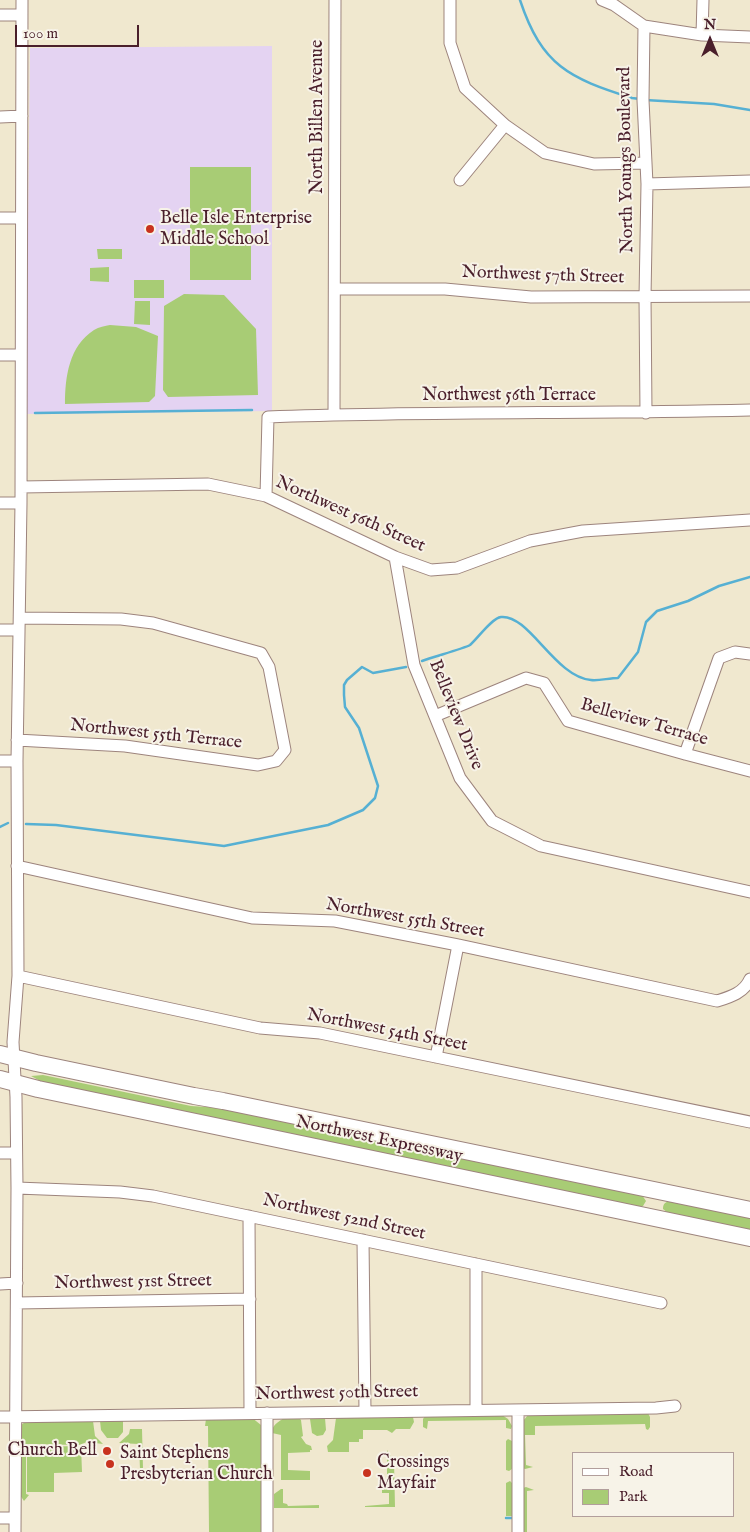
<!DOCTYPE html>
<style>
body{margin:0}
#map{position:relative;width:750px;height:1532px;overflow:hidden;background:#f0e8cf;font-family:"IM FELL English",serif}
canvas{display:block}
.legend{position:absolute;left:572px;top:1452px;width:162px;height:65px;box-sizing:border-box;background:#f7f3e8;border:1px solid #b29e9c;margin:0;padding:6px 9px;list-style:none;font-size:15px;color:#4a1f2b}
.legend li{display:flex;align-items:center;gap:10px;height:25px}
.legend b{width:25px;border:1px solid #b29e9c}
.north{position:absolute;left:685px;top:15px;width:50px;height:50px;-webkit-text-stroke:4px #f7f3e8;paint-order:stroke;rotate:0deg;font-size:14px;font-weight:700;line-height:20px;text-align:center;color:#4a1f2b}
.north::after{content:'';display:block;margin:auto;width:18px;height:22px;background:#4a1f2b;clip-path:polygon(50% 0,100% 100%,50% 72%,0 100%)}
.scale{position:absolute;left:15px;top:25px;width:124px;height:22px;box-sizing:border-box;border:2px solid #4a1f2b;border-top:0;padding-left:6px;font-size:15px;line-height:18px;white-space:nowrap;color:#4a1f2b;-webkit-text-stroke:4px #f7f3e8;paint-order:stroke}
</style>
<div id="map">
<canvas width="750" height="1532"></canvas>
<ul class="legend">
<li><b style="height:6px;background:#fff"></b>Road</li>
<li><b style="height:14px;background:#a8cc75"></b>Park</li>
</ul>
<div class="north">N</div>
<div class="scale">100 m</div>
</div>
<script>
const context = document.querySelector('canvas').getContext('2d');
context.lineJoin = 'round';
function fillPath(path, color) { context.fillStyle = color; context.fill(path, 'evenodd'); }
function trace(path, color, width, dash) { context.strokeStyle = color; context.lineWidth = width; context.lineCap = dash ? 'butt' : 'round'; context.setLineDash(dash || []); context.stroke(path); }
function label(font, color, halo, rows, align = 'center') {
  context.font = font + ' "IM FELL English",serif'; context.lineWidth = 4; context.setLineDash([]); context.textBaseline = 'middle'; context.strokeStyle = halo; context.fillStyle = color; for (const [text, x, y, turn = 0] of rows) {
    context.save(); context.translate(x, y); context.rotate((+turn || 0) * Math.PI / 180); context.textAlign = isNaN(turn) ? turn : align; if (halo) context.strokeText(text, 0, 0); context.fillText(text, 0, 0); context.restore();
  }
}
fillPath(new Path2D(`
 M272 46V411L26 414 30 48Z`), '#e4d3f2');
fillPath(new Path2D(`
 M190 167H251V280H190Z
 M97 249H122V259H98Z
 M109 267V282L90 281V268Z
 M134 280H164V298H134Z
 M184 294 224 295 256 329 258 395 168 397 163 390 164 306Z
 M135 301H150V325L134 324Z
 M110 325 136 327 158 336 155 396 149 402 65 404C65 377 69 346 94 330 99 327 105 326 110 325Z
 M43 1075 191 1106 223 1108 642 1195 646 1201 643 1206 640 1207 44 1083 31 1076Z
 M670 1201 750 1217V1230L668 1213 663 1209C663 1204 665 1202 670 1201Z
 M648 1413 650 1417V1427L648 1430 646 1429 645 1424 535 1426V1435H525L526 1465 533 1467 525 1469 523 1468V1421L528 1415Z
 M502 1415 508 1419 512 1426 511 1429 506 1428V1420L428 1421 427 1429 423 1427V1419L425 1416Z
 M251 1417 261 1425 262 1430V1532H209L208 1426H205L206 1419Z
 M312 1417 325 1418 326 1430 323 1435 317 1436 312 1433 310 1419Z
 M413 1417 414 1422 410 1429H396L392 1433 387 1430H363V1439H359V1442H349V1452H328L327 1446 333 1440 336 1418Z
 M284 1418H299L301 1420 303 1436 301 1437 306 1444 311 1446 312 1450H310V1452L288 1453V1470L310 1471V1480H281V1435L272 1433C272 1425 278 1422 284 1418Z
 M102 1420H123V1432L118 1438H107L101 1430 100 1421Z
 M93 1421 95 1436 103 1444 87 1442 79 1445 26 1444V1494L29 1495 24 1501 20 1495V1426L25 1422Z
 M130 1429H142L143 1469H140L139 1444 119 1443 129 1434Z
 M508 1439 512 1441V1469L509 1471 506 1470V1441Z
 M81 1446 82 1472 54 1473V1492H27V1447Z
 M387 1450 394 1461 395 1507H365V1506L389 1504V1493H382V1489L387 1488Z
 M510 1481 512 1483V1516H506V1483Z
 M526 1487 534 1490 527 1491V1532H522L523 1488Z
 M281 1489H283V1503L287 1504 288 1506 319 1505V1508H274V1494Z`), '#a8cc75');
trace(new Path2D(`
 M520 0C542 66 569 78 632 98L640 99
 M645 100 714 104 750 110
 M35 413 252 410
 M422 661C432 657 463 649 470 645 478 638 492 618 501 617 529 614 555 677 591 680 599 681 609 678 618 678L638 652 646 622 657 611 688 601 719 586 750 577
 M26 824 56 825 224 846 328 825 363 810 375 798 378 786 359 728 345 707 344 695V685L347 680 362 667 373 673 406 667
 M0 827 8 823
 M506 1518H512`), '#56b0d3', 2.5);
const minor = new Path2D(`
 M450 0V43L465 88 505 125 545 153 594 164 645 163
 M602 0 614 5 644 26 702 35 750 37
 M0 15H22
 M644 26 643 100 647 184 645 297 646 413
 M702 35 703 0
 M0 117 22 116
 M460 180 505 125
 M647 184 750 181
 M0 218H21
 M335 289H445L531 297 750 296
 M0 355H21
 M334 415 335 0
 M21 487 208 484 266 496 395 557 431 570 457 568 530 541 583 531 750 520
 M266 496 268 417C428 411 589 414 750 410
 M0 503H21
 M395 557 414 665 460 778 492 821 541 846 750 892
 M0 630H19
 M435 716 526 678 544 683 568 721 685 754 750 771
 M17 740 125 746 258 765 276 761 285 750 269 667 261 653 153 623 121 619 20 618
 M685 754 719 658 735 652 750 654
 M0 761H17
 M17 866 252 918 335 921 458 945 717 1001C730 997 744 993 750 979
 M18 976 260 1028 320 1033 750 1122
 M436 1057 458 945
 M0 1153H16
 M17 1188 120 1192 153 1196 661 1303
 M249 1216 250 1413
 M363 1240 365 1412
 M476 1264V1410
 M0 1284 17 1283
 M17 1303 250 1299
 M518 1410V1532
 M0 1417 656 1408 675 1406
 M0 1518H15
 M15 1532 17 1188 16 1097 13 1042 18 976 17 761 21 503 22 0
 M267 1532V1413`);
const highway = new Path2D(`
 M0 1054 36 1063 194 1096 223 1101 750 1210
 M0 1079 38 1089 750 1238`);
trace(minor, '#9d847d', 13);
trace(highway, '#9d847d', 18);
trace(minor, '#fff', 11);
trace(highway, '#fff', 16);
for (const [x, y, r, color] of [
 [150,229,5,"#c8321e"],
 [107,1451,5,"#c8321e"],
 [110,1464,5,"#c8321e"],
 [367,1473,5,"#c8321e"]
]) { const dot = new Path2D(); dot.arc(x, y, r, 0, 2 * Math.PI); context.fillStyle = color; context.fill(dot); trace(dot, '#f7f3e8', 2); }
label('18px', '#4a1f2b', '#f7f3e8', [
 ["North Billen Avenue",318,117,-90],
 ["North Youngs Boulevard",627,160,-91],
 ["Northwest 57th Street",543,276,2],
 ["Northwest 56th Terrace",509,396],
 ["Northwest 56th Street",350,515,24],
 ["Belleview Drive",455,715,68],
 ["Belleview Terrace",644,723,16],
 ["Northwest 55th Terrace",156,735,6],
 ["Northwest 55th Street",405,919,10],
 ["Northwest 54th Street",387,1031,11],
 ["Northwest Expressway",379,1140,12],
 ["Northwest 52nd Street",344,1218,12],
 ["Northwest 51st Street",133,1283,-1],
 ["Northwest 50th Street",337,1394,-1]
]);
label('18px', '#4a1f2b', '#f7f3e8', [
 ["Belle Isle Enterprise",160,219],
 ["Middle School",160,240],
 ["Church Bell",97,1451,"right"],
 ["Saint Stephens",120,1454],
 ["Presbyterian Church",120,1475],
 ["Crossings",377,1463],
 ["Mayfair",377,1484]
], 'left');
</script>
